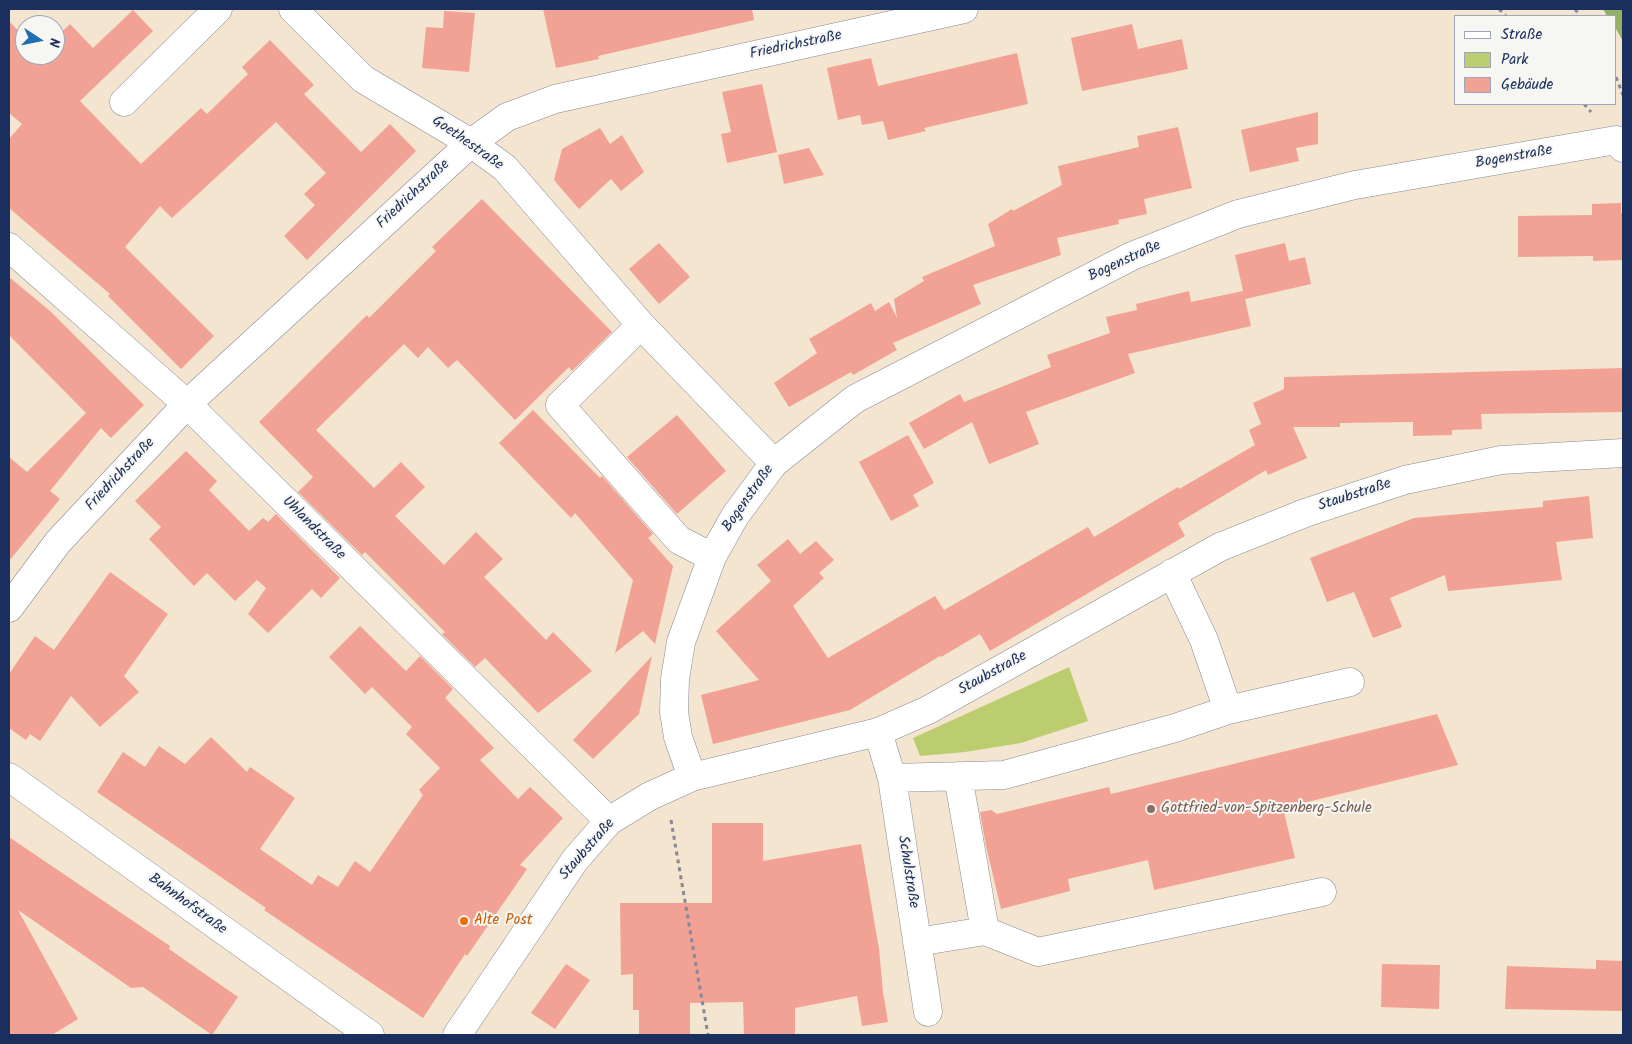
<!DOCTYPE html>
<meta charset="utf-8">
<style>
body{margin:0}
#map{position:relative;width:1632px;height:1044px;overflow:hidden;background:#f3e5cf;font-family:Kalam,sans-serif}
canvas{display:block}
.frame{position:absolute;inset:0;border:10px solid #1b2f5e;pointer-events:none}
.legend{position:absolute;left:1454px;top:15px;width:162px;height:90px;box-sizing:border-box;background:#f6f6f2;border:1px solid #9ea6b7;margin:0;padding:6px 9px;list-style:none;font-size:15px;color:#1b2f5e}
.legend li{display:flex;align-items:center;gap:10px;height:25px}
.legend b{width:25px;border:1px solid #9ea6b7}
.north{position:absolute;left:15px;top:15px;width:50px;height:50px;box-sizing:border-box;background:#f6f6f2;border:1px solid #9ea6b7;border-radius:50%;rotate:101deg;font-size:14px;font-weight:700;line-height:20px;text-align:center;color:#1b2f5e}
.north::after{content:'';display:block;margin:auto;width:18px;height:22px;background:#1f6fb2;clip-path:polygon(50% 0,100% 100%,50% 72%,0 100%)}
</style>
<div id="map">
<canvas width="1632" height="1044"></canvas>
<div class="frame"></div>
<ul class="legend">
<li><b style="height:6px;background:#fff"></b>Straße</li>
<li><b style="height:14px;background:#bccd6f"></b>Park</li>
<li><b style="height:14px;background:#f2a294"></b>Gebäude</li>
</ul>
<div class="north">N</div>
</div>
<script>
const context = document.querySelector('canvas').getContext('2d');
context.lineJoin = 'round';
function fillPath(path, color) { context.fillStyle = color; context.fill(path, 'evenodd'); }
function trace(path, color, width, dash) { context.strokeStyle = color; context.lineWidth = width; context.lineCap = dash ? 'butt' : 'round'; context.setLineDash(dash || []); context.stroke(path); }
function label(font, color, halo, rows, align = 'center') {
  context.font = font + ' Kalam,sans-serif'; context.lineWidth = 4; context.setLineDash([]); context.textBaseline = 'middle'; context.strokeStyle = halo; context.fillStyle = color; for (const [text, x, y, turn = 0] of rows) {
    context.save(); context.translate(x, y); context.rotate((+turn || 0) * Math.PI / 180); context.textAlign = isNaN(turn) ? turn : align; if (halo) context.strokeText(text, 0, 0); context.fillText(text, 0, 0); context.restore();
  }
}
fillPath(new Path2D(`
 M1069 667 1088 721 1021 743 965 752 920 756 913 738Z`), '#bccd6f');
fillPath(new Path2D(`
 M1603 9H1623V41L1616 29V16H1607Z`), '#95b062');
fillPath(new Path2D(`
 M543 9H752L754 20 598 56 599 59 556 68Z
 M133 10 153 31 80 101 141 164 201 108 207 114 248 74 242 67 270 40 314 85 304 94 361 152 390 124 416 151 307 260 284 236 315 205 304 194 326 173 276 122 172 218 160 206 125 247 214 336 181 369 108 296 110 294 9 208V139L22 124 9 113V21L25 38V55H55V38L70 24 93 48Z
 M444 11 475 13 469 72 422 68 426 27 443 28Z
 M1132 24 1138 49 1182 39 1188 69 1082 91 1071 38Z
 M1017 53 1028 104 924 128 926 131 888 140 883 121 862 125 860 115 838 120 827 68 871 58 878 86Z
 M762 84 777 152 727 163 721 134 731 132 722 92Z
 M1318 112V144L1296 148 1299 161 1250 172 1241 130Z
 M1178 127 1192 188 1144 199 1147 214 1118 220 1119 224 1057 238 1061 255 973 285 981 304 893 343 897 350 853 375 851 372 789 407 774 383 817 353 809 339 871 303 875 311 889 302 897 318 894 299 924 281 922 277 995 246 988 224 1012 209 1013 211 1062 185 1058 166 1139 147 1137 136Z
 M600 128 610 144 622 135 644 172 621 191 611 179 579 209 554 180 562 149Z
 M809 148 824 175 784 184 778 155Z
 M482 199 612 332 572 371 569 367 515 420 457 360 448 368 428 347 418 358 404 344 316 430 374 488 401 462 425 487 395 516 444 565 476 532 503 559 484 577 546 640 553 632 592 671 538 713 485 658 475 667 442 634 445 632 365 552 362 555 298 492 313 477 259 422 367 315 369 318 436 251 432 247Z
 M1621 203V213H1623V260L1593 261V256L1518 257V216L1592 215V204Z
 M659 243 690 277 659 304 629 269Z
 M1285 243 1289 261 1305 257 1311 284 1245 299 1251 326 1128 354 1135 373 1026 412 1039 444 989 464 972 422 924 449 909 423 960 394 964 402 1051 367 1047 355 1110 333 1106 317 1137 310 1136 304 1189 291 1191 302 1243 291 1235 255Z
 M9 277 50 311 144 405 111 438 101 428 50 491 60 499 9 561V457L27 472 86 413 9 335Z
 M1623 368V412L1481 414 1482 429 1452 430V435L1413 436V422L1340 423V427H1293L1307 458 1268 475 1266 470 1178 523 1185 536 990 651 980 634 941 657 940 656 850 710 713 744 701 695 759 680 716 631 771 581 757 565 788 539 800 554 816 541 834 560 819 573 824 578 793 606 828 658 935 596 944 610 1088 527 1094 537 1178 487 1179 489 1255 445 1249 430 1261 424 1253 403 1284 389V377Z
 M533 410 600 478 602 476 653 534 648 538 673 566 655 644 643 631 615 653 633 580 575 513 571 518 499 443Z
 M677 415 726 471 677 514 627 457Z
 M908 435 934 483 913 495 919 506 891 521 859 462Z
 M186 451 217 481 209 490 249 531 263 518 268 522 276 514 340 578 321 598 312 589 268 633 248 614 266 588 257 580 235 601 207 573 194 586 149 539 161 527 135 501Z
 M1589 496 1593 538 1556 542 1562 580 1448 591 1445 575 1390 598 1402 627 1373 638 1354 592 1327 602 1310 558 1414 518 1543 507V501Z
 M110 572 168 614 124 676 139 692 100 727 71 696 40 741 30 734 26 740 9 728V674L35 636 54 650Z
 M360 626 406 671 420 656 453 689 445 698 494 748 480 760 518 799 530 787 563 818 520 865 527 869 467 956 465 954 423 1018 264 910 266 908 97 792 123 752 145 767 159 746 185 764 211 737 247 772 250 767 295 798 260 849 312 885 318 875 338 887 355 861 370 872 423 795 419 790 440 768 406 734 412 727 372 687 365 694 329 657Z
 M652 656 639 714 593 759 573 740Z
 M1437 714 1458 765 1283 808 1295 858 1154 890 1148 860 1068 879 1070 891 1001 909 986 846 980 812 991 810 997 814 1109 787 1111 794Z
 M712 823H763V861L861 844 879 949 883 992 888 1022 862 1026 857 996 795 1008V1035H744L743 1002 690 1003V1035H639V1010H633V974L621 975 620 903H712Z
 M9 837 170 946 169 949 238 997 212 1035 143 987 131 988 18 910 78 1019 52 1035H9Z
 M1596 960 1623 961V1011L1505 1009 1507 966 1596 969Z
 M566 964 590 980 555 1029 531 1013Z
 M1382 964 1440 965 1439 1009 1381 1007Z`), '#f2a294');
const minor = new Path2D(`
 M293 9 363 79 471 143 505 168 641 325 774 463
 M124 102 218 9
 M9 247 187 404 609 821
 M641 325 560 405 679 540 712 557
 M1172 573 1204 640 1228 710
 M9 608 58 542 187 404 471 143 507 117 555 99 964 9
 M878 732 892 778 928 1012
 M958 776 985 931 1038 952 1322 892
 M9 777 370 1035
 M692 777 678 737 674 712 675 679 681 642 712 557 735 516 774 463 855 399 1132 256 1238 214 1355 185 1616 140 1623 148
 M892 778 1004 775 1175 728 1228 710 1350 682
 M917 942 985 931
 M457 1035 575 860 609 821 650 796 692 777 878 732 928 710 1220 547 1305 513 1405 480 1501 460 1623 453`);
trace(minor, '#878a96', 29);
trace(new Path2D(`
 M1499 9 1506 16
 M1575 9 1580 16
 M1616 77 1623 95
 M1584 104 1591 112
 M671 820 708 1035`), '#878a96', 3, [4, 4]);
trace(minor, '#fff', 28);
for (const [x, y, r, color] of [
 [1151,809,5,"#8d6e63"],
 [464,921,5,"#e8710a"]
]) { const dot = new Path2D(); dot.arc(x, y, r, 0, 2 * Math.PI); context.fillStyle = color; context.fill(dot); trace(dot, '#f6f6f2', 2); }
label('15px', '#1b2f5e', '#f6f6f2', [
 ["Friedrichstraße",796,46,-12],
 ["Goethestraße",467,144,35],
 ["Bogenstraße",1514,158,-10],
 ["Friedrichstraße",414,195,-43],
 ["Bogenstraße",1125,262,-25],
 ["Friedrichstraße",121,475,-47],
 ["Staubstraße",1355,496,-18],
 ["Bogenstraße",749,499,-55],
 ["Uhlandstraße",313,529,45],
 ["Staubstraße",993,674,-29],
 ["Staubstraße",588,850,-49],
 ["Schulstraße",907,872,81],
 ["Bahnhofstraße",187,905,36]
]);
label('15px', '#785e54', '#f6f6f2', [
 ["Gottfried-von-Spitzenberg-Schule",1161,809]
], 'left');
label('15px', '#c56008', '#f6f6f2', [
 ["Alte Post",474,921]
], 'left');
</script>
